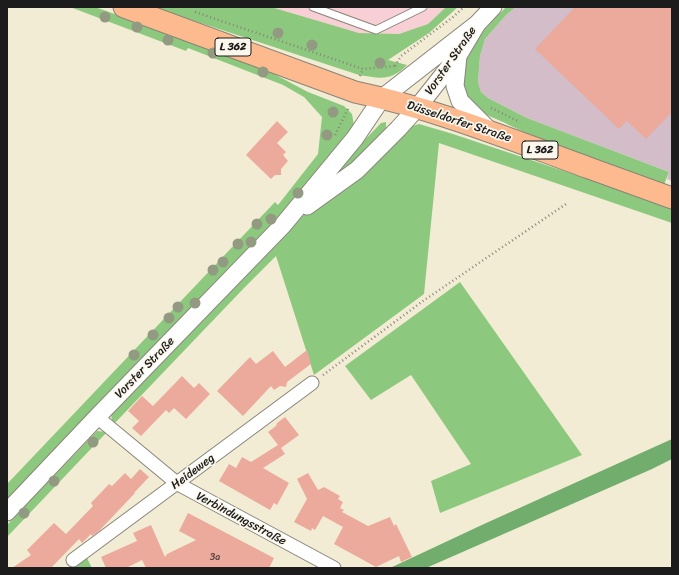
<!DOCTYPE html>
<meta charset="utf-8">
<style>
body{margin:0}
#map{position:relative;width:679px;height:575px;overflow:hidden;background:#f3ecd5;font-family:Sriracha,sans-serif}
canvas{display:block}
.frame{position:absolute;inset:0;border:8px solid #1c1c1c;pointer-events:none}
</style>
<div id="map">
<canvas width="679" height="575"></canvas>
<div class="frame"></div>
</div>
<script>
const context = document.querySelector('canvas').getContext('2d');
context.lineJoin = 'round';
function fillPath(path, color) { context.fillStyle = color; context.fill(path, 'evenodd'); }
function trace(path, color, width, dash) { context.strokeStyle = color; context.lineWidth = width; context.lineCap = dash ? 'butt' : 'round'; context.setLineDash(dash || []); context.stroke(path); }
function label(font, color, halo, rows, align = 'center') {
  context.font = font + ' Sriracha,sans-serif'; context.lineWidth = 3.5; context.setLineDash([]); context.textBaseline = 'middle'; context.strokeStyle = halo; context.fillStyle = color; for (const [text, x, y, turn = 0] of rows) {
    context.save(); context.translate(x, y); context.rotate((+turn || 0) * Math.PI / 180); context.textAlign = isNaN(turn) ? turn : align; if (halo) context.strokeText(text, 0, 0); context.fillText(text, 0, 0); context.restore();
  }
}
fillPath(new Path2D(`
 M271 7H446L428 24 399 34 359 33Z`), '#f7cfd5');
fillPath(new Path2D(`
 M516 7H672V181L667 179 669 172 527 118 488 98 481 92 478 82 480 56 485 39 507 14Z`), '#d2bdc8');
fillPath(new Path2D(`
 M70 7H95L257 65 308 92 344 106 352 114 354 125 323 172 7 504V484L275 202 278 205 318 154 322 117 304 97 283 85 188 48 186 51Z
 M152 7H271L359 33 399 34 428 24 446 7H458L429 33 388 60 407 65C390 82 380 78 359 75Z
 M506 7H516L507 14 485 39 480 56 478 82 481 92 488 98 527 118 669 172 663 187C612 167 558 149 509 125 498 119 483 115 474 106 466 99 459 78 461 67 465 48 493 21 506 7Z
 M386 122V128L343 172 312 195 381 123Z
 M419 124 453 134 672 207V223L439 143 424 294 314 375 276 256 244 288 113 425 111 415 298 219 320 204 350 186 396 137 406 128Z
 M460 282 582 455 440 513 431 481 471 464 411 375 371 400 345 366Z
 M97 431 107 432 7 537V525Z
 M87 558 92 568H72Z`), '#8cc97e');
fillPath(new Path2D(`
 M672 439V459L652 469 426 568H390L484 524Z`), '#71ad6d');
fillPath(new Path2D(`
 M575 7H672V112L646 139 627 121 619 129 535 49Z
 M277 121 288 132 277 143 286 152 283 155 288 161 281 169V175H275L271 179 246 155Z
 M307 350 311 364 287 382 286 387 280 386 274 390 271 386 243 416 217 391 250 357 256 364 273 351 285 367Z
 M182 376 194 388 199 383 210 394 186 419 174 408 169 413 166 410 141 436 132 428 139 421 128 411 142 396 153 406Z
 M285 417 299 435 281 448 285 454 263 468 289 483 277 505 274 503 270 510 219 481 229 464 236 468 242 457 251 462 278 445 268 432 276 426 277 423Z
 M140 469 149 477 134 493H135L99 531 92 536 91 534 82 543 79 539 51 568H12L31 555 27 550 54 523 66 534 93 506 91 503 109 484 112 486 125 473 131 479Z
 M308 473 318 490 324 487 340 496 338 499 343 502 340 508 344 510 342 512 368 526 390 517 394 526 396 524 412 557 401 562 399 556 376 567 334 544 343 527 323 516 315 530 312 528 311 531 294 522 307 499 297 479Z
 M188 513 274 558 269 568H146L142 560 126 568H106L101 557 137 541 133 533 151 525 165 557 167 554 196 540 179 531Z`), '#ebaa9b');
const service = new Path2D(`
 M313 7 376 30 423 7`);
const minor = new Path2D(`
 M97 417 178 484 334 568
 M73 560 312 383`);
const tertiary = new Path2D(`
 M458 56 455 86 460 101 490 131
 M307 206 357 170 398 129 417 108 458 56 477 24 493 7
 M7 512 97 417 283 225 355 138 382 98 477 24`);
const primary = new Path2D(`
 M124 7 355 92C436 109 512 140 589 168 617 178 644 188 672 198`);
trace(service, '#888478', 9);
trace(minor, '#888478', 15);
trace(tertiary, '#888478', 19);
trace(primary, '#888478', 23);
trace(new Path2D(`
 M195 12 363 69 396 66
 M395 66 401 56 453 17 464 7
 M360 76 363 69
 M491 108 520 122
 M335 135 349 107
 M323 375 423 301 566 204`), '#888478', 2.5, [1, 3]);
trace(service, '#fff', 7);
trace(minor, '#fff', 13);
trace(tertiary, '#fff', 17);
trace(primary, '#fcba8e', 21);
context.fillStyle = '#929b82';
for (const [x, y] of [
 [105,17],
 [137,27],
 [278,33],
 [168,40],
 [312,45],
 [213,53],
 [380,63],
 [263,72],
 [333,112],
 [327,135],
 [298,193],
 [271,219],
 [257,224],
 [251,242],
 [238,244],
 [223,262],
 [213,270],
 [195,303],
 [178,307],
 [169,318],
 [153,335],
 [134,355],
 [93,442],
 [54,481],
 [24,513]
]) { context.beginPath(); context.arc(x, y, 5.5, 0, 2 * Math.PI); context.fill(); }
label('10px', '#50403c', null, [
 ["3a",215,557]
]);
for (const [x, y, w] of [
 [233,47,36],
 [540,150,36]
]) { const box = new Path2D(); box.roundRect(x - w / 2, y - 9, w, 18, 3); context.fillStyle = '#fbf7ec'; context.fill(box); trace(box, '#1c1c1c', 1); }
label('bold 11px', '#1c1c1c', null, [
 ["L 362",233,47],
 ["L 362",540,150]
]);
label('12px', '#1c1c1c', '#fbf7ec', [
 ["Vorster Straße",451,61,-55],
 ["Düsseldorfer Straße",459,122,18],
 ["Vorster Straße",145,368,-46],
 ["Heideweg",193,472,-37],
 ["Verbindungsstraße",241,519,28]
]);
</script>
